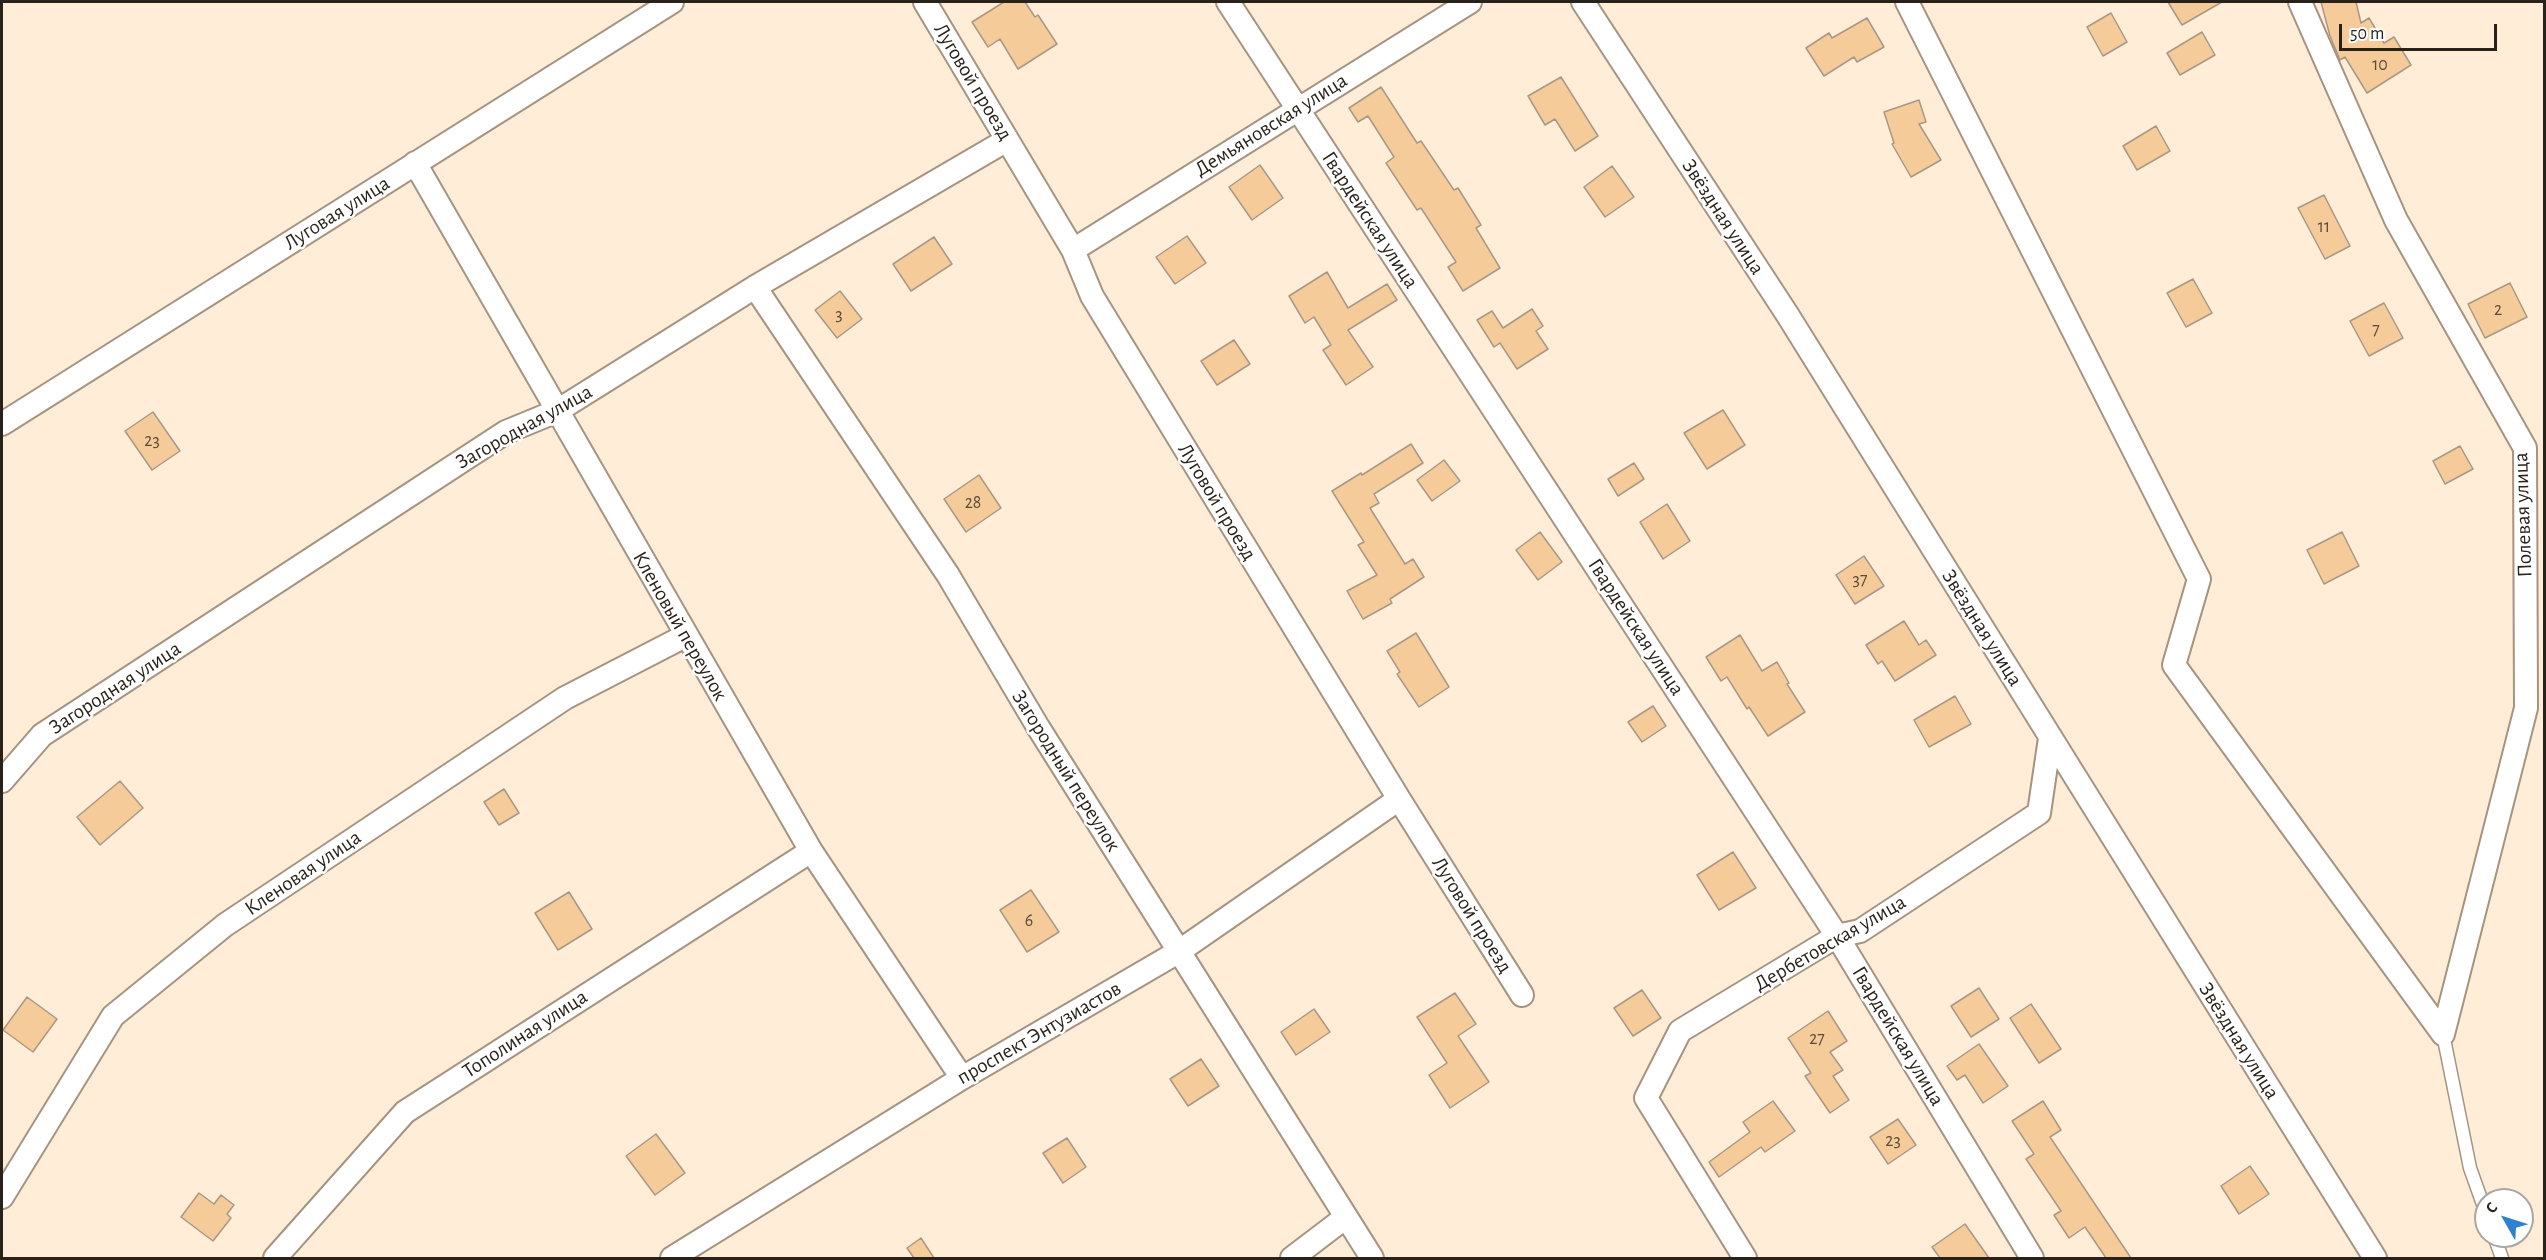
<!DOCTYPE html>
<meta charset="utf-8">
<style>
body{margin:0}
#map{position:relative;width:2546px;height:1260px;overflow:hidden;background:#ffedd8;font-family:"Alegreya Sans",sans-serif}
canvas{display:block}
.frame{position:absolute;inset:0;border:3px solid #28221a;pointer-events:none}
.north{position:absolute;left:2474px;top:1188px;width:60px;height:60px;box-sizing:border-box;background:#fff;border:2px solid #a9a7a3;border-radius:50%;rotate:309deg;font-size:16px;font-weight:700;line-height:24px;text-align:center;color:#28221a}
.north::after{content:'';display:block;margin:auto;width:21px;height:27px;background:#2f81d0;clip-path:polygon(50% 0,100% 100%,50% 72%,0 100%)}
.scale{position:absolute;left:2339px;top:24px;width:158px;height:27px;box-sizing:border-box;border:3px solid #28221a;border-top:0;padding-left:8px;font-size:18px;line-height:21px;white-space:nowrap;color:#28221a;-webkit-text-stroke:4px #fff;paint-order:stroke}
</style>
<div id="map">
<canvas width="2546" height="1260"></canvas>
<div class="frame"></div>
<div class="north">С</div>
<div class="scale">50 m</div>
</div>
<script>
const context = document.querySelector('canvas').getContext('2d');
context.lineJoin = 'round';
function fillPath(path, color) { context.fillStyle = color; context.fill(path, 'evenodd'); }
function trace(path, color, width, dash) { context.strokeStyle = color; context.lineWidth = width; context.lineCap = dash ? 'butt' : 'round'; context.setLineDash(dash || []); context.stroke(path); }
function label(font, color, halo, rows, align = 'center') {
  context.font = font + ' "Alegreya Sans",sans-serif'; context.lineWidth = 5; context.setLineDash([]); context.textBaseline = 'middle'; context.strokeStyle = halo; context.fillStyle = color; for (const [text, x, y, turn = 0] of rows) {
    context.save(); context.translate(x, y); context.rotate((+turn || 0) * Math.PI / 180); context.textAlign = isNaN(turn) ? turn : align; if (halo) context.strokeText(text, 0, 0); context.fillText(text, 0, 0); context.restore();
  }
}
const building = new Path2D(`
 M1004 2H1025L1035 17 1038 15 1057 44 1018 69 1000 39 988 47 972 22Z
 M2168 2H2222L2182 25Z
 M2321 2H2356L2361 23 2369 18 2384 43 2394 37 2411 65 2367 93 2345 57 2340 60 2330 36Z
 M2111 13 2127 42 2103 56 2087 27Z
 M1867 18 1884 47 1857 62 1854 57 1824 76 1806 48 1829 33 1832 38Z
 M2202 32 2215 55 2180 75 2167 53Z
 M1561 77 1598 136 1575 151 1555 119 1545 125 1528 96Z
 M1381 87 1417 143 1421 141 1454 190 1458 188 1481 225 1476 228 1500 268 1463 291 1448 267 1456 262 1421 208 1417 210 1386 163 1394 157 1368 116 1358 122 1349 108Z
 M1919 100 1926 122 1919 124 1941 160 1911 177 1892 144 1894 143 1884 112Z
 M2156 126 2170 151 2137 170 2123 146Z
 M1260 165 1283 198 1252 220 1229 187Z
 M1612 166 1634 197 1605 217 1584 187Z
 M2324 195 2350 246 2325 259 2298 208Z
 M1187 236 1206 263 1175 284 1156 257Z
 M934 237 952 264 911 291 893 264Z
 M1327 272 1348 308 1387 284 1397 300 1348 330 1373 367 1346 385 1323 350 1331 345 1314 317 1305 323 1289 296Z
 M2193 279 2212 313 2186 327 2167 293Z
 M2510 283 2527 317 2485 338 2468 304Z
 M840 291 862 319 837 338 815 310Z
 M2384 303 2403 338 2369 356 2350 321Z
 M1532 309 1543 326 1536 331 1548 349 1517 369 1500 343 1494 347 1477 320 1492 311 1503 328Z
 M1234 340 1250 364 1217 385 1201 361Z
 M1723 410 1745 445 1707 469 1684 433Z
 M153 412 180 451 152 470 125 431Z
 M1411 444 1423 463 1374 494 1379 503 1370 508 1405 564 1413 559 1424 577 1390 599 1392 603 1363 619 1347 591 1377 575 1358 545 1364 542 1332 491 1361 473 1362 475Z
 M2460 446 2473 469 2445 484 2433 461Z
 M1444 460 1460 481 1432 501 1417 480Z
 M1634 463 1644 479 1618 496 1608 479Z
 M979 475 1001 508 966 532 944 499Z
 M1667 504 1690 541 1663 559 1640 522Z
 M1540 532 1562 562 1538 580 1516 550Z
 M2342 532 2359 566 2324 584 2307 550Z
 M1864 556 1884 586 1855 604 1836 575Z
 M1904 621 1919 645 1926 640 1936 655 1895 681 1882 661 1878 664 1866 645Z
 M1416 633 1449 687 1419 707 1397 674 1400 672 1387 651Z
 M1740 635 1762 671 1777 662 1789 683 1787 684 1805 712 1768 736 1749 707 1747 709 1727 677 1721 681 1706 657Z
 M1955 696 1971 724 1929 747 1914 720Z
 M1653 706 1666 726 1642 742 1628 722Z
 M120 781 143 808 100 845 77 817Z
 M504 789 519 813 499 825 484 802Z
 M1733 852 1756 888 1719 910 1697 875Z
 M1031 890 1059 932 1027 952 1000 910Z
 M569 892 592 929 558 950 535 913Z
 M1979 988 1999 1019 1971 1037 1951 1006Z
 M1642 990 1661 1018 1633 1036 1614 1008Z
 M1455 993 1476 1024 1458 1036 1489 1082 1450 1108 1429 1075 1447 1063 1417 1017Z
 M27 997 57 1019 33 1052 3 1030Z
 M2031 1004 2061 1049 2039 1063 2010 1018Z
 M1314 1009 1330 1032 1296 1055 1281 1032Z
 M1828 1011 1847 1041 1830 1052 1843 1070 1833 1076 1849 1100 1830 1113 1805 1076 1811 1073 1788 1038Z
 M1979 1044 2008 1086 1983 1103 1965 1075 1957 1080 1947 1066Z
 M1201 1059 1219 1086 1188 1106 1170 1079Z
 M1773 1101 1795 1131 1765 1152 1761 1147 1719 1177 1709 1162 1750 1132 1743 1122Z
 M2043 1101 2061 1130 2050 1137 2131 1258H2106L2085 1227 2069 1238 2054 1215 2061 1211 2026 1159 2034 1154 2012 1121Z
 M1898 1119 1916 1145 1888 1164 1870 1137Z
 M656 1134 685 1173 655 1195 626 1156Z
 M1067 1138 1086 1167 1063 1183 1043 1153Z
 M2250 1166 2269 1194 2239 1214 2221 1186Z
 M199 1193 214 1204 221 1195 234 1205 227 1214 231 1218 213 1241 181 1217Z
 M1965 1224 1989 1258H1940L1932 1247Z
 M921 1238 934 1258H914L907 1248Z`);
fillPath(building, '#f5cb9a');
trace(building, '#a99885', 1.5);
const service = new Path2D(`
 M2443 1034 2470 1168 2486 1213
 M2494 1236 2502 1258`);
const minor = new Path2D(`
 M925 2 1073 250 1092 296 1399 799 1522 995
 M1228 2 1837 936 2032 1258
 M1583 2 1787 314 2375 1258
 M1907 2 2199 579 2174 665 2443 1034
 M2300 2 2396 220 2525 448 2526 708 2443 1034
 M415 163 811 851 962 1078
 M1073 250 1470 2
 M755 287 948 575 1038 727 1372 1258
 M2 424 672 2
 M2 781 42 735 506 432 557 411 755 287 1007 140
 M2 1197 113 1016 225 925 565 698 685 636
 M275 1258 405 1112 811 851
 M672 1258 962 1078 1178 952 1399 799
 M1292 1258 1346 1217
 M1745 1258 1646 1098 1680 1031 1837 936 1860 931 2039 813 2050 738`);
trace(service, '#a59481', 15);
trace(minor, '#a59481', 26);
trace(service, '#fff', 12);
trace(minor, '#fff', 22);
label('18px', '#5b4c3a', null, [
 ["10",2380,65],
 ["11",2324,227],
 ["2",2498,310],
 ["3",839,315],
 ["7",2376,330],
 ["23",152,441],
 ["28",973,503],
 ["37",1860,580],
 ["6",1029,921],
 ["27",1817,1039],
 ["23",1893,1141]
]);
label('21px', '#28221a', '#fff', [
 ["Луговой проезд",973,82,59],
 ["Демьяновская улица",1271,125,-32],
 ["Луговая улица",337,213,-32],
 ["Звёздная улица",1723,217,57],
 ["Гвардейская улица",1370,220,57],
 ["Загородная улица",524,427,-29],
 ["Луговой проезд",1217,502,59],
 ["Полевая улица",2523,515,-92],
 ["Кленовый переулок",680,626,60],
 ["Гвардейская улица",1636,627,57],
 ["Звёздная улица",1982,628,58],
 ["Загородная улица",115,688,-33],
 ["Загородный переулок",1066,771,58],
 ["Кленовая улица",303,873,-34],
 ["Луговой проезд",1472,915,58],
 ["Дербетовская улица",1830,943,-30],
 ["проспект Энтузиастов",1039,1033,-30],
 ["Тополиная улица",525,1034,-33],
 ["Гвардейская улица",1898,1036,59],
 ["Звёздная улица",2239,1041,58]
]);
</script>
